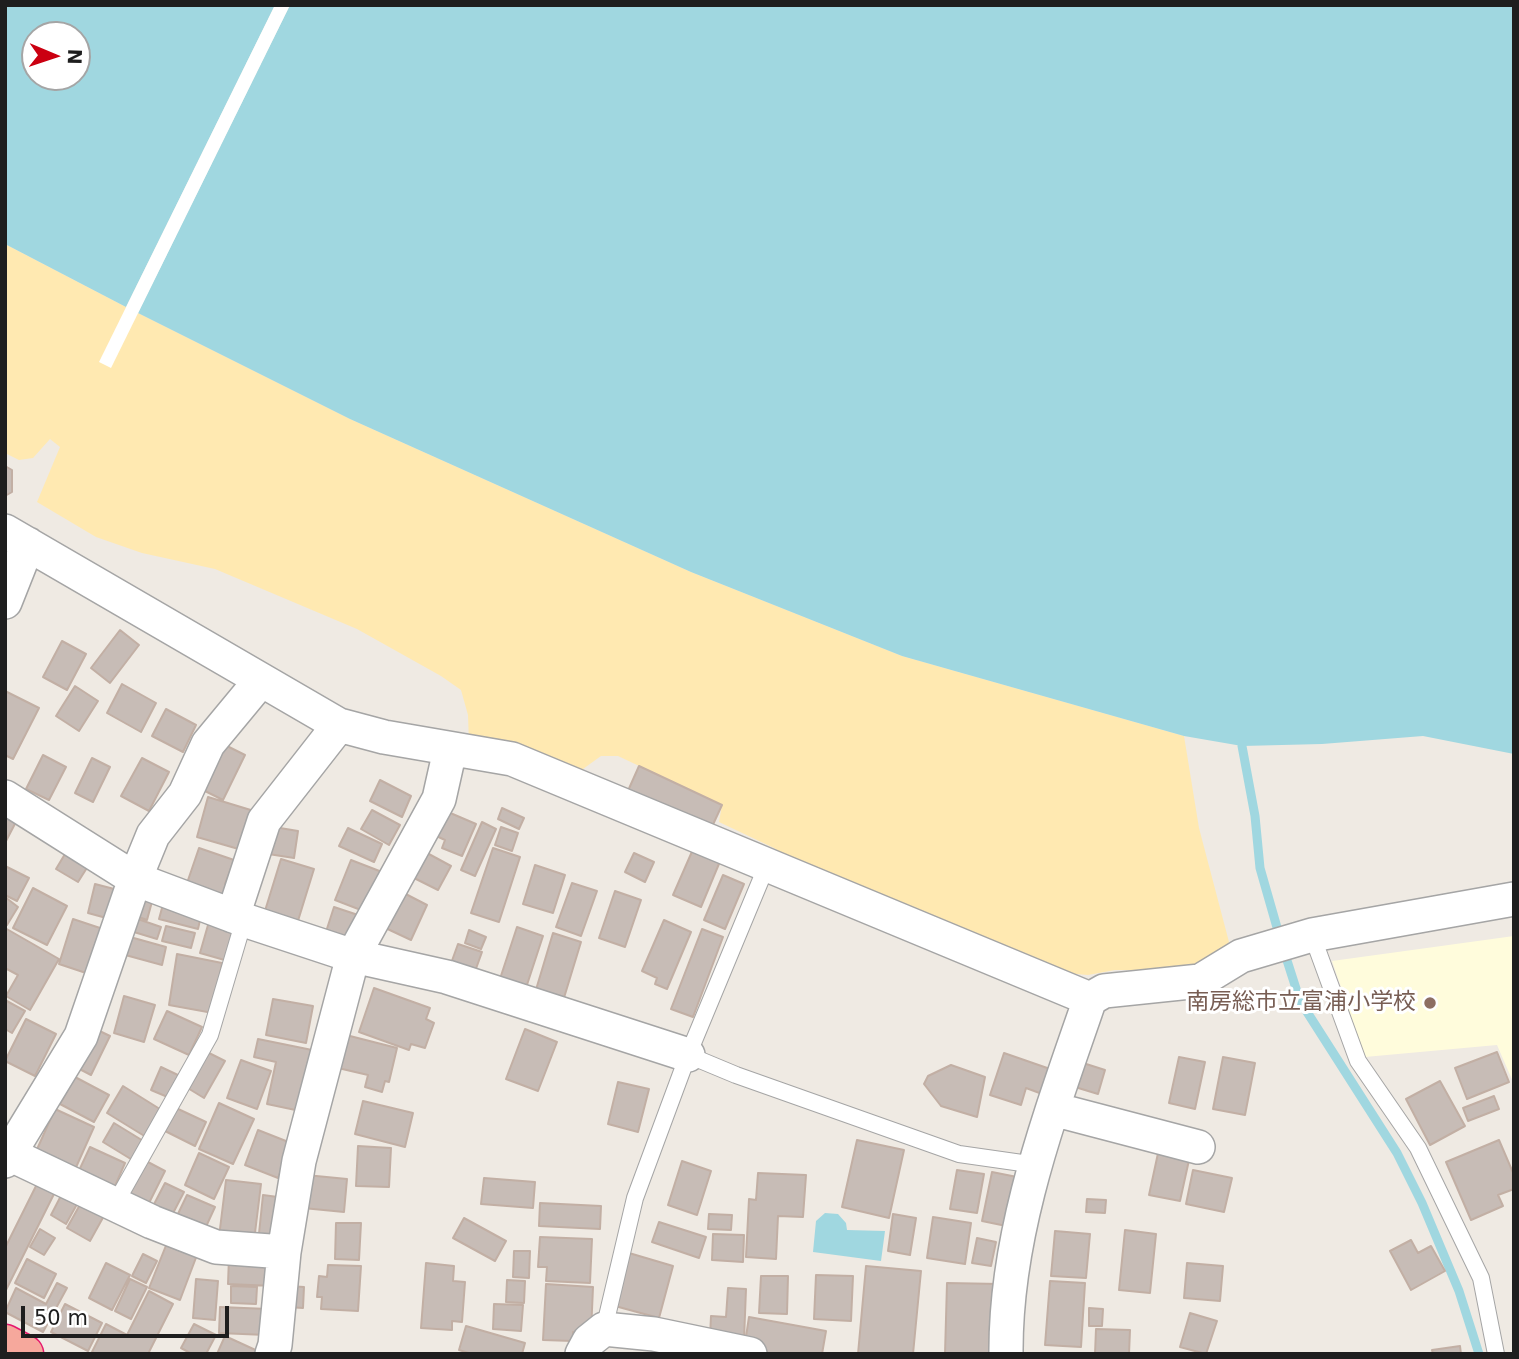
<!DOCTYPE html>
<meta charset="utf-8">
<style>
body{margin:0}
#map{position:relative;width:1519px;height:1359px;overflow:hidden;background:#efeae3;font-family:"DejaVu Sans",sans-serif}
canvas{display:block}
.frame{position:absolute;inset:0;border:7px solid #1e1e1e;pointer-events:none}
.north{position:absolute;left:21px;top:21px;width:70px;height:70px;box-sizing:border-box;background:#fff;border:2px solid #a5a5a5;border-radius:50%;rotate:92deg;font-size:19px;font-weight:700;line-height:28px;text-align:center;color:#1e1e1e}
.north::after{content:'';display:block;margin:auto;width:24px;height:32px;background:#cb0011;clip-path:polygon(50% 0,100% 100%,50% 72%,0 100%)}
.scale{position:absolute;left:21px;top:1306px;width:208px;height:32px;box-sizing:border-box;border:4px solid #1e1e1e;border-top:0;padding-left:9px;font-size:21px;line-height:24px;white-space:nowrap;color:#1e1e1e;-webkit-text-stroke:5px #fff;paint-order:stroke}
</style>
<div id="map">
<canvas width="1519" height="1359"></canvas>
<div class="frame"></div>
<div class="north">N</div>
<div class="scale">50 m</div>
</div>
<script>
const context = document.querySelector('canvas').getContext('2d');
context.lineJoin = 'round';
function fillPath(path, color) { context.fillStyle = color; context.fill(path, 'evenodd'); }
function trace(path, color, width, dash) { context.strokeStyle = color; context.lineWidth = width; context.lineCap = dash ? 'butt' : 'round'; context.setLineDash(dash || []); context.stroke(path); }
function label(font, color, halo, rows, align = 'center') {
  context.font = font + ' "DejaVu Sans","Noto Sans JP",sans-serif'; context.lineWidth = 6; context.setLineDash([]); context.textBaseline = 'middle'; context.strokeStyle = halo; context.fillStyle = color; for (const [text, x, y, turn = 0] of rows) {
    context.save(); context.translate(x, y); context.rotate((+turn || 0) * Math.PI / 180); context.textAlign = isNaN(turn) ? turn : align; if (halo) context.strokeText(text, 0, 0); context.fillText(text, 0, 0); context.restore();
  }
}
fillPath(new Path2D(`
 M1514 936V1084L1497 1045 1365 1057 1332 961Z`), '#fffcdc');
fillPath(new Path2D(`
 M5 244 126 307 350 419 691 572 902 656 1184 736 1199 828 1229 942 1220 955 1188 970H1115L1088 975 1065 973 800 867 774 848 719 822 722 805 618 756H601L576 774 469 743 468 715 461 690 441 676 357 629 215 569 142 553 96 537 37 502 60 447 50 439 33 458 19 460 5 453Z`), '#ffe9b1');
fillPath(new Path2D(`
 M5 5H275L126 307 5 244ZM35 35H77V77H35Z
 M290 5H1514V754L1423 736 1322 744 1242 746 1184 736 902 656 691 572 350 419 138 313Z
 M825 1213 838 1214 846 1223 847 1230 885 1231 881 1261 813 1252 816 1221Z`), '#a0d7e0');
fillPath(new Path2D(`
 M275 5H290L111 368 99 362Z`), '#fff');
trace(new Path2D(`
 M1242 746 1255 816 1260 868 1280 938
 M1284 951 1300 1001 1397 1153 1422 1203 1459 1291 1479 1354`), '#a0d7e0', 9);
const building = new Path2D(`
 M5 466 12 470V492L5 496Z
 M120 630 139 645 110 683 91 668Z
 M62 641 86 654 67 690 43 677Z
 M122 684 156 703 141 732 107 713Z
 M75 686 98 701 79 731 56 716Z
 M5 691 39 708 13 759 5 755Z
 M166 709 196 725 183 752 152 736Z
 M219 742 245 755 223 800 197 787Z
 M43 755 66 767 49 800 26 789Z
 M92 758 110 767 93 802 75 793Z
 M142 758 169 772 149 811 121 796Z
 M639 766 722 805 710 831 627 793Z
 M380 780 411 796 402 817 370 801Z
 M208 797 254 811 242 850 197 837Z
 M502 808 524 818 519 829 498 819Z
 M441 809 476 824 462 856 442 848 445 840 430 833Z
 M372 810 400 825 389 845 361 829Z
 M5 812 18 818 5 843Z
 M482 822 496 829 475 876 461 870Z
 M268 826 298 831 294 858 262 853Z
 M501 827 518 833 512 851 495 845Z
 M348 828 382 844 374 862 339 846Z
 M694 847 721 859 701 907 673 895Z
 M199 848 234 860 225 884 233 890 228 904 185 889Z
 M493 848 520 857 499 922 471 913Z
 M68 849 90 863 78 882 56 869Z
 M427 853 451 866 438 890 414 878Z
 M634 853 654 862 645 882 625 872Z
 M281 859 314 869 297 924 264 914Z
 M351 860 382 872 366 912 335 900Z
 M535 865 565 875 553 913 523 904Z
 M5 866 29 878 17 901 5 895Z
 M723 875 744 884 725 929 704 920Z
 M572 883 597 891 581 936 556 927Z
 M95 884 118 890 110 919 88 913Z
 M33 888 67 906 47 945 13 928Z
 M396 889 427 905 411 940 379 925Z
 M615 891 641 900 625 947 599 938Z
 M141 895 153 898 147 920 136 916Z
 M5 897 18 907 7 925 5 923Z
 M165 897 203 907 198 929 159 919Z
 M334 907 358 915 347 946 324 938Z
 M129 916 161 927 157 939 124 929Z
 M210 918 238 926 228 961 200 953Z
 M73 919 106 930 92 975 59 964Z
 M664 920 691 932 667 989 655 984 657 978 642 971Z
 M166 926 195 933 191 948 162 941Z
 M517 927 543 936 523 997 497 988Z
 M5 928 59 959 30 1010 6 996 18 975 5 968Z
 M702 929 723 937 693 1017 671 1009Z
 M469 930 486 937 481 949 465 943Z
 M553 933 581 942 563 1001 535 993Z
 M123 935 166 947 162 965 118 953Z
 M458 944 482 952 473 977 449 969Z
 M177 954 222 963 213 1013 169 1005Z
 M374 988 430 1008 426 1019 434 1023 425 1048 411 1044 409 1050 359 1032Z
 M124 996 155 1005 144 1042 114 1033Z
 M273 999 313 1006 306 1043 266 1035Z
 M5 1000 25 1011 12 1033 5 1029Z
 M167 1011 202 1027 189 1055 154 1039Z
 M26 1019 56 1034 35 1076 5 1061Z
 M87 1025 110 1036 91 1075 68 1063Z
 M525 1029 557 1042 538 1091 506 1079Z
 M346 1035 397 1048 389 1082 385 1081 382 1092 365 1087 368 1075 338 1068Z
 M258 1039 317 1051 305 1112 267 1104 276 1062 254 1057Z
 M205 1051 225 1061 204 1098 186 1087Z
 M1497 1052 1509 1082 1467 1099 1455 1068Z
 M1004 1053 1053 1070 1045 1095 1026 1088 1021 1105 990 1095Z
 M1179 1057 1205 1062 1195 1109 1169 1103Z
 M1223 1057 1255 1063 1245 1115 1213 1109Z
 M241 1060 271 1071 257 1109 227 1098Z
 M1083 1063 1105 1070 1098 1094 1075 1087Z
 M951 1065 985 1077 977 1117 941 1106 924 1084 928 1076Z
 M161 1067 180 1076 170 1098 151 1090Z
 M75 1077 109 1095 94 1122 60 1104Z
 M1440 1081 1465 1126 1430 1145 1406 1099Z
 M618 1082 649 1089 638 1132 608 1124Z
 M123 1086 163 1111 146 1137 107 1113Z
 M1494 1096 1499 1109 1468 1121 1463 1108Z
 M363 1101 413 1113 405 1147 355 1134Z
 M219 1103 254 1119 233 1164 199 1149Z
 M176 1108 206 1122 195 1146 165 1131Z
 M55 1109 94 1127 73 1174 34 1156Z
 M114 1123 145 1142 134 1161 103 1142Z
 M258 1130 291 1143 278 1178 245 1165Z
 M857 1140 904 1150 889 1218 842 1207Z
 M1499 1140 1514 1175V1189L1498 1195 1503 1206 1471 1220 1446 1162Z
 M1160 1144 1191 1151 1180 1201 1149 1195Z
 M358 1146 391 1148 389 1187 356 1186Z
 M90 1147 125 1163 112 1193 76 1177Z
 M199 1153 229 1167 214 1199 185 1185Z
 M146 1161 165 1171 146 1209 127 1199Z
 M682 1161 711 1171 697 1215 668 1205Z
 M957 1170 984 1174 977 1213 950 1209Z
 M1193 1170 1232 1178 1224 1212 1186 1204Z
 M992 1172 1027 1179 1016 1228 982 1221Z
 M758 1173 806 1175 803 1217 778 1216 776 1259 746 1257 749 1199 756 1200Z
 M306 1175 347 1179 344 1212 303 1208Z
 M484 1178 535 1182 533 1208 481 1204Z
 M226 1180 261 1184 254 1241 219 1237Z
 M165 1183 184 1192 170 1219 151 1210Z
 M37 1184 55 1192 5 1292V1248Z
 M65 1188 81 1197 66 1224 51 1215Z
 M187 1195 215 1207 204 1231 176 1218Z
 M263 1195 285 1198 279 1245 258 1243Z
 M1087 1199 1106 1200 1105 1213 1086 1212Z
 M82 1201 105 1214 90 1241 67 1228Z
 M540 1203 601 1206 600 1229 539 1226Z
 M709 1214 732 1215 731 1230 708 1229Z
 M893 1214 916 1218 910 1255 888 1251Z
 M933 1217 971 1223 965 1264 927 1258Z
 M464 1218 506 1241 495 1261 453 1238Z
 M659 1222 706 1237 699 1258 652 1242Z
 M336 1223H361L359 1260 335 1259Z
 M40 1229 55 1238 44 1255 30 1247Z
 M1125 1230 1156 1234 1150 1293 1119 1290Z
 M1055 1231 1090 1234 1086 1278 1051 1276Z
 M713 1234 744 1235 743 1262 712 1260Z
 M540 1237 592 1239 590 1283 546 1281 547 1267H538Z
 M977 1238 996 1242 991 1266 972 1263Z
 M1411 1240 1418 1253 1431 1246 1445 1271 1411 1290 1390 1251Z
 M167 1243 197 1255 180 1300 149 1288Z
 M514 1251H530L529 1278 513 1277Z
 M629 1253 673 1266 659 1318 615 1306Z
 M143 1254 157 1261 146 1283 132 1276Z
 M229 1257 275 1259 274 1286 228 1284Z
 M27 1259 56 1274 44 1298 15 1283Z
 M106 1263 130 1275 112 1310 89 1298Z
 M426 1263 454 1266 453 1281 465 1282 462 1322 452 1321V1330L421 1328Z
 M1187 1263 1223 1266 1220 1301 1184 1298Z
 M328 1265 361 1266 358 1311 321 1309 322 1297H317L319 1276 327 1277Z
 M866 1266 921 1271 913 1354H858Z
 M816 1275 853 1276 851 1321 814 1319Z
 M761 1276H788L787 1314 759 1313Z
 M130 1279 147 1287 131 1319 115 1311Z
 M196 1279 218 1281 215 1320 193 1318Z
 M507 1280 525 1281 524 1303 506 1302Z
 M1050 1281 1085 1283 1081 1347 1045 1345Z
 M57 1283 67 1288 43 1332 5 1312 16 1288 46 1304Z
 M947 1283 1000 1284 999 1325H990L989 1354H945Z
 M546 1284 593 1287 591 1333 573 1332V1341L543 1340Z
 M231 1286 257 1287 256 1304 231 1303Z
 M288 1286 304 1287 303 1308 287 1307Z
 M728 1288 746 1289 744 1340 710 1338 711 1316 726 1317Z
 M149 1291 173 1304 148 1354H96L92 1352 106 1324 127 1335Z
 M65 1304 102 1323 88 1351 51 1332Z
 M494 1304 523 1305 521 1331 493 1329Z
 M220 1307 268 1309 266 1335 219 1333Z
 M1089 1308 1103 1309 1102 1326H1089Z
 M1190 1313 1217 1321 1206 1354 1180 1347Z
 M749 1317 826 1331 822 1354H768L744 1350Z
 M194 1324 216 1335 206 1354H192L181 1348Z
 M466 1326 525 1343 522 1354H472L459 1350Z
 M1096 1329 1130 1330 1129 1354H1095Z
 M225 1336 262 1353 261 1354H217Z
 M1460 1346 1461 1354H1433L1432 1350Z`);
fillPath(building, '#c7bcb6');
trace(building, '#c2afa4', 2);
const service = new Path2D(`
 M1312 935 1358 1061 1418 1148 1481 1278 1496 1354
 M688 1055 736 1075 959 1154 1036 1165
 M115 1204 210 1035 244 920
 M604 1329 635 1198 688 1055 767 865`);
const minor = new Path2D(`
 M5 531 339 725 384 737 512 759 1090 999
 M5 602 28 544
 M5 797 135 879 244 920 353 956 447 977 688 1055
 M233 916 264 821 339 725
 M1053 1109 1198 1147
 M5 1152 152 1222 216 1247 284 1252
 M5 1161 81 1036 135 879 153 835 185 794 208 744 261 680
 M272 1354 275 1345 284 1252 299 1161 353 956 439 799 450 750
 M582 1354 589 1341 604 1329 654 1334 750 1354
 M1006 1354C1005 1231 1051 1113 1090 999L1104 991 1200 981 1241 956 1312 935 1514 899`);
const trunk = new Path2D(`
 M5 1344 24 1354`);
trace(service, '#a5a5a5', 18);
trace(minor, '#a5a5a5', 36);
trace(trunk, '#e5186f', 41);
trace(service, '#fff', 16);
trace(minor, '#fff', 33);
trace(trunk, '#f6a89c', 38);
for (const [x, y, r, color] of [
 [1430,1003,7,"#8d6e63"]
]) { const dot = new Path2D(); dot.arc(x, y, r, 0, 2 * Math.PI); context.fillStyle = color; context.fill(dot); trace(dot, '#fff', 2.5); }
label('23px', '#785e54', '#fff', [
 ["南房総市立富浦小学校",1416,1003]
], 'right');
</script>
